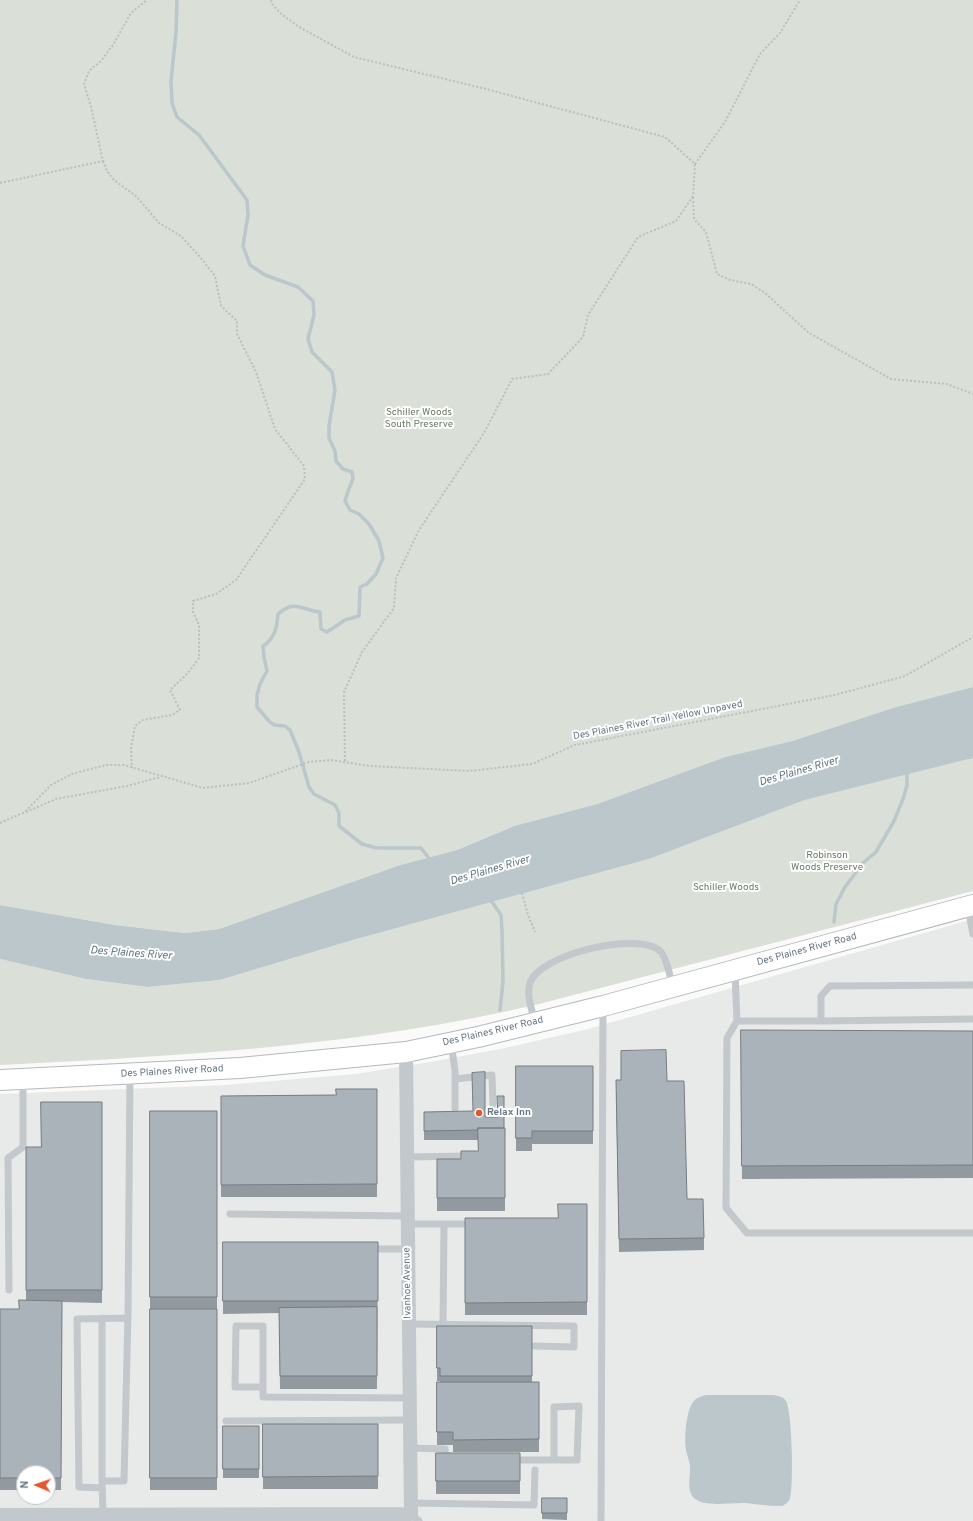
<!DOCTYPE html>
<style>
body{margin:0}
#map{position:relative;width:973px;height:1521px;overflow:hidden;background:#fafaf8;font-family:Overpass,sans-serif}
canvas{display:block}
.north{position:absolute;left:16px;top:1465px;width:40px;height:40px;box-sizing:border-box;background:#fff;border:1px solid #c1c8cd;border-radius:50%;rotate:272deg;font-size:11px;font-weight:700;line-height:16px;text-align:center;color:#657683}
.north::after{content:'';display:block;margin:auto;width:14px;height:18px;background:#e4572e;clip-path:polygon(50% 0,100% 100%,50% 72%,0 100%)}
</style>
<div id="map">
<canvas width="973" height="1521"></canvas>
<div class="north">N</div>
</div>
<script>
const context = document.querySelector('canvas').getContext('2d');
context.lineJoin = 'round';
function fillPath(path, color) { context.fillStyle = color; context.fill(path, 'evenodd'); }
function trace(path, color, width, dash) { context.strokeStyle = color; context.lineWidth = width; context.lineCap = dash ? 'butt' : 'round'; context.setLineDash(dash || []); context.stroke(path); }
function label(font, color, halo, rows, align = 'center') {
  context.font = font + ' Overpass,sans-serif'; context.lineWidth = 4; context.setLineDash([]); context.textBaseline = 'middle'; context.strokeStyle = halo; context.fillStyle = color; for (const [text, x, y, turn = 0] of rows) {
    context.save(); context.translate(x, y); context.rotate((+turn || 0) * Math.PI / 180); context.textAlign = isNaN(turn) ? turn : align; if (halo) context.strokeText(text, 0, 0); context.fillText(text, 0, 0); context.restore();
  }
}
fillPath(new Path2D(`
 M973 919V1521H0V1094L226 1085 355 1074 436 1061 505 1048 588 1029ZM24 1473H48V1497H24Z`), '#e8e9e9');
fillPath(new Path2D(`
 M0 0H973V687L896 707 792 741 725 757 597 804 514 826 457 850 400 865 219 929 185 933 115 925 0 905Z
 M973 758V891L539 1004C362 1046 181 1056 0 1065V959L86 979 146 987 220 980 353 940 649 859 805 800Z`), '#dadfd7');
fillPath(new Path2D(`
 M973 687V758L805 800 649 859 353 940 220 980 147 987 86 979 0 959V905L115 925 185 933 219 929 400 865 457 850 514 826 597 804 725 757 792 741 896 707Z
 M706 1395H773C778 1396 783 1396 786 1401 792 1412 794 1485 790 1498 789 1502 786 1504 782 1506 769 1506 757 1504 745 1503 731 1502 705 1508 694 1498 686 1490 691 1475 690 1465 689 1460 687 1455 686 1450 684 1438 686 1412 693 1402 696 1398 701 1396 706 1395Z`), '#bbc7cb');
trace(new Path2D(`
 M177 0 176 32 171 81 172 103 177 117 199 135 247 200 248 215 243 246 250 265 265 275 298 287 313 301 314 315 308 339 312 352 332 372 335 390 329 426V438L335 451 336 461 343 469 352 472 353 479 348 491 345 501 350 510 359 514 369 524 379 541 383 558 376 574 367 584 360 587 359 616 345 620 327 632 321 629 320 612C300 610 296 599 278 614 277 626 275 639 263 646L264 657 267 671 260 684 257 695V707L269 721 274 725 285 726 290 730 299 752 309 787 314 794 335 805 339 813V826L362 844 377 848H421L431 861
 M490 899 501 915 502 931 503 982 500 1010
 M834 922 836 904 845 887 863 863 876 852 894 821 903 799 907 785V770`), '#bbc7cb', 3.5);
const secondary = new Path2D(`
 M0 1080 240 1068 406 1052 478 1037 603 1006 973 905`);
trace(secondary, '#b3babf', 22);
trace(new Path2D(`
 M271 0 273 5 280 13 299 27 354 57 486 89 665 137 695 164 693 196 676 221 638 237 588 315 583 337 548 374 512 379 484 433 419 530 396 578 394 608 362 652 344 692 345 762
 M103 161 107 171 114 180 137 197 159 223 181 236 200 257 215 276 221 306 237 321V334L256 372 275 429 304 466 305 479 236 580 216 594 193 601V612L199 625V658L188 673 170 690 180 710 172 715 143 720 135 726 131 748 132 768
 M695 164 725 122 760 54 780 33 800 0
 M0 183 103 161 91 107 84 84 89 71 101 61 113 45 131 13 147 0
 M693 197 694 219 706 232 717 274 730 280 751 284 765 293 809 333 891 379 947 384 973 394
 M26 812 56 799 127 786 161 777
 M0 823 25 812 51 785 72 774 106 765H124L203 788 249 783 309 762 331 760 370 766 469 771 532 764 575 745 835 695 905 676 973 637
 M522 893 528 915 535 932`), '#bbbfc2', 2, [2, 2]);
trace(new Path2D(`
 M968 908 973 934
 M735 972 737 1021 727 1038 726 1208 747 1233H973
 M737 1021H821V996L830 986 973 985
 M821 1021 973 1019
 M535 1022C532 1010 526 995 530 983 539 954 641 930 661 952 667 959 670 977 673 987
 M451 1043 455 1070V1108
 M455 1079 492 1075 493 1104
 M407 1157 469 1156
 M230 1214 407 1216
 M408 1224H444L443 1324
 M444 1224H474
 M368 1249H408
 M9 1290 8 1158 23 1147V1079
 M102 1318V1481
 M409 1324 574 1326V1347L535 1346
 M263 1387H235L236 1326H263V1397L409 1398
 M226 1421 410 1420
 M410 1448 445 1449 446 1460H447
 M511 1460H554V1407L579 1406 577 1460H554
 M102 1488 79 1487 77 1319 128 1318
 M411 1503 534 1505 535 1470
 M411 1514 419 1521
 M103 1515 102 1481H124L128 1314 130 1074
 M601 1521 603 1007`), '#c3c8cc', 7);
trace(new Path2D(`
 M0 1515 411 1514 406 1052`), '#c3c8cc', 14);
trace(secondary, '#fff', 20);
fillPath(new Path2D(`
 M741 1030 973 1066V1178L742 1179Z
 M516 1066H593V1144H532V1151H516Z
 M667 1081 687 1199 704 1238V1250L619 1252 616 1093Z
 M377 1089V1197H221V1096L336 1095Z
 M102 1102V1303L62 1302 61 1490H48V1473H24V1490H0V1309H19L26 1300V1147H41Z
 M150 1111H217V1490H150Z
 M424 1112 485 1117 505 1128V1211H437V1159H461L478 1151V1140H424Z
 M587 1204V1315H465V1218H558Z
 M223 1242H378L377 1389H280L279 1313 223 1314Z
 M437 1326H532V1382H539V1452H453V1445H437V1382H440V1381H437Z
 M263 1424H378V1489H263Z
 M223 1426H259V1478H223Z
 M436 1453H520V1494H436Z
 M542 1498H567V1520L542 1519Z`), '#929a9f');
const building = new Path2D(`
 M741 1030 973 1031V1165L742 1166Z
 M666 1050 667 1081H684L687 1199H703L704 1238 619 1239 616 1080H621V1051Z
 M516 1066H593V1131H532V1138H516Z
 M485 1072V1117H498L497 1096H504V1128H478V1130L424 1131V1112L473 1111 472 1073Z
 M336 1089H377V1184L221 1185V1096L336 1095Z
 M41 1102H102V1290H26V1147H41Z
 M150 1111H217V1297H150Z
 M478 1128H505V1198H437V1159H461V1151H478Z
 M558 1204H587V1302L465 1303V1218H558Z
 M223 1242H378V1301H223Z
 M19 1300 62 1301 61 1478H48V1473H24V1478H0V1309H19Z
 M377 1307V1376H280L279 1308Z
 M150 1309H217V1478H150Z
 M437 1326H532V1376H440V1368H437Z
 M437 1382H539V1439L453 1440V1432H437Z
 M263 1424H378V1476L263 1477Z
 M223 1426H259V1469H223Z
 M436 1453H520V1481H436Z
 M542 1498H567V1513H542Z`);
fillPath(building, '#aab3b9');
trace(building, '#777d82', 1);
for (const [x, y, r, color] of [
 [479,1113,4,"#e4572e"]
]) { const dot = new Path2D(); dot.arc(x, y, r, 0, 2 * Math.PI); context.fillStyle = color; context.fill(dot); trace(dot, '#fff', 1.5); }
label('10px', '#687a64', '#fff', [
 ["Schiller Woods",419,413],
 ["South Preserve",419,425],
 ["Robinson",827,856],
 ["Woods Preserve",827,868],
 ["Schiller Woods",726,888]
]);
label('10px', '#657683', '#fff', [
 ["Des Plaines River Trail Yellow Unpaved",658,721,-11],
 ["Des Plaines River Road",807,950,-15],
 ["Des Plaines River Road",493,1032,-13],
 ["Des Plaines River Road",172,1072,-3],
 ["Ivanhoe Avenue",408,1283,-91]
]);
label('bold 10px', '#657683', '#fff', [
 ["Relax Inn",487,1113]
], 'left');
label('italic 11px', '#60757c', '#fff', [
 ["Des Plaines River",799,772,-16],
 ["Des Plaines River",490,871,-16],
 ["Des Plaines River",131,954,4]
]);
</script>
